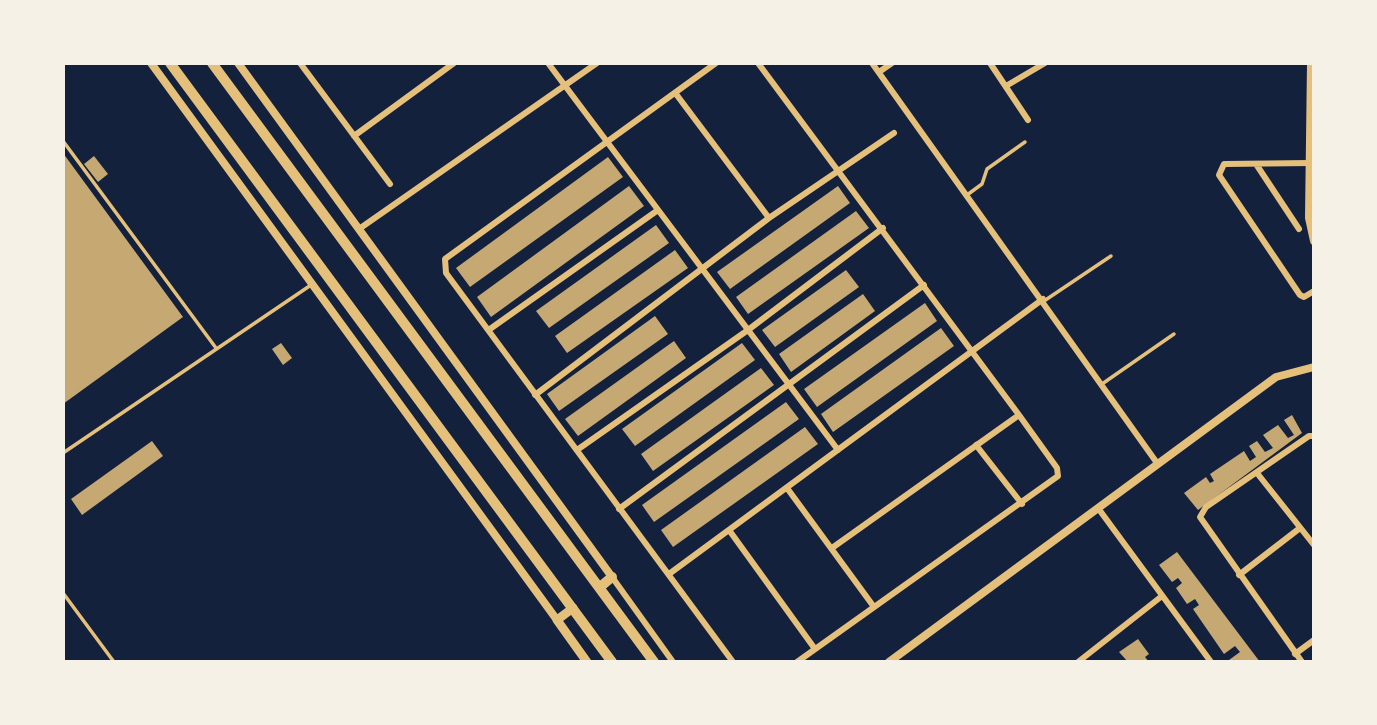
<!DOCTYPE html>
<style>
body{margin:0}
#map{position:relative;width:1377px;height:725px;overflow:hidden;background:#14213d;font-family:"Archivo Narrow",sans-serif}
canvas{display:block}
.frame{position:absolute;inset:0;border:65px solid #f6f1e7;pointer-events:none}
</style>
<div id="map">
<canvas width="1377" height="725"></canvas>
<div class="frame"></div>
</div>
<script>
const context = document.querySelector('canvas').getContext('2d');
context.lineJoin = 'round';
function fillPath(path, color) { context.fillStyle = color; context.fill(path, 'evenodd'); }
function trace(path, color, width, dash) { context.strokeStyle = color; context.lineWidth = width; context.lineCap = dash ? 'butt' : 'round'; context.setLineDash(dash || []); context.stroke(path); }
fillPath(new Path2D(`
 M63 153 183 317 63 404Z
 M94 156 108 174 98 182 84 164Z
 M608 157 623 177 470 287 456 268Z
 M629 186 644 206 491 317 477 297Z
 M838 186 850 203 730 289 717 272Z
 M856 211 869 228 748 314 736 297Z
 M656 225 669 243 549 328 536 311Z
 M675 250 688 268 567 353 555 336Z
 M846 270 859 287 775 347 762 330Z
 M863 294 875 311 791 372 779 354Z
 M925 303 937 321 817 407 804 389Z
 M655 316 668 334 559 411 547 394Z
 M941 328 954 346 833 432 821 414Z
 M674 341 686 358 578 436 565 419Z
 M281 343 292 358 283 365 272 349Z
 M742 343 755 360 635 446 622 429Z
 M761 368 774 385 653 471 641 454Z
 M786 402 799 419 654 522 642 505Z
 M1292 415 1302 433 1198 510 1184 493 1206 477 1210 483 1214 481 1210 474 1244 451 1250 461 1256 457 1249 446 1257 441 1265 452 1273 448 1263 435 1278 425 1288 438 1294 435 1284 420Z
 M805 427 818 444 673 547 661 530Z
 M152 441 163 456 82 515 71 499Z
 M1177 552 1260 662H1231L1229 660 1240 652 1235 646 1224 654 1193 609 1199 605 1195 599 1187 604 1176 588 1182 583 1178 578 1172 582 1159 565Z
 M1138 639 1149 654 1145 657 1149 662H1128L1119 652Z`), '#c6a872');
trace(new Path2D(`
 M63 141 216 348
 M967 195 982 184 987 169 1025 142
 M1044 301 1111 256
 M1102 384 1174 334
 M63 453 311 285
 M63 593 114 662`), '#e5c07b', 3.5);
trace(new Path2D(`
 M300 63 390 184
 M548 63 838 450
 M716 63 445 259 446 273 733 662
 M758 63 1019 415 1057 468 1058 476 797 662
 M872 63 1157 463
 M990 63 1028 120
 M879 72 892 63
 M1006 86 1045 63
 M676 94 769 218
 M354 136 454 63
 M1311 163 1224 164 1219 175 1300 295 1304 297 1314 291
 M1256 164 1299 229
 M359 229 597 63
 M490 329 658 210
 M535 395 769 218 894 133
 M976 445 1022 504
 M577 450 748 330 883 228
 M1257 473 1314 545
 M787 488 874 607
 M1098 508 1211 662
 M619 509 924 285
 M729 530 815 649
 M832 548 1019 415
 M669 574 1043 299
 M1239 575 1300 528
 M612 577 673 662
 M1295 654 1314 640
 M1078 662 1162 596
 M1302 662 1200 517 1206 507 1309 436H1314`), '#e5c07b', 6);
trace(new Path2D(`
 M151 63 557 620
 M238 63 612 577
 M1311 63 1309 218 1314 241
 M889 662 1276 377 1314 367`), '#e5c07b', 8);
trace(new Path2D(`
 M573 608 557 620 587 662`), '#e5c07b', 9);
trace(new Path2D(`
 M170 63 612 662
 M212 63 654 662
 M600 587 612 577`), '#e5c07b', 10);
</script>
